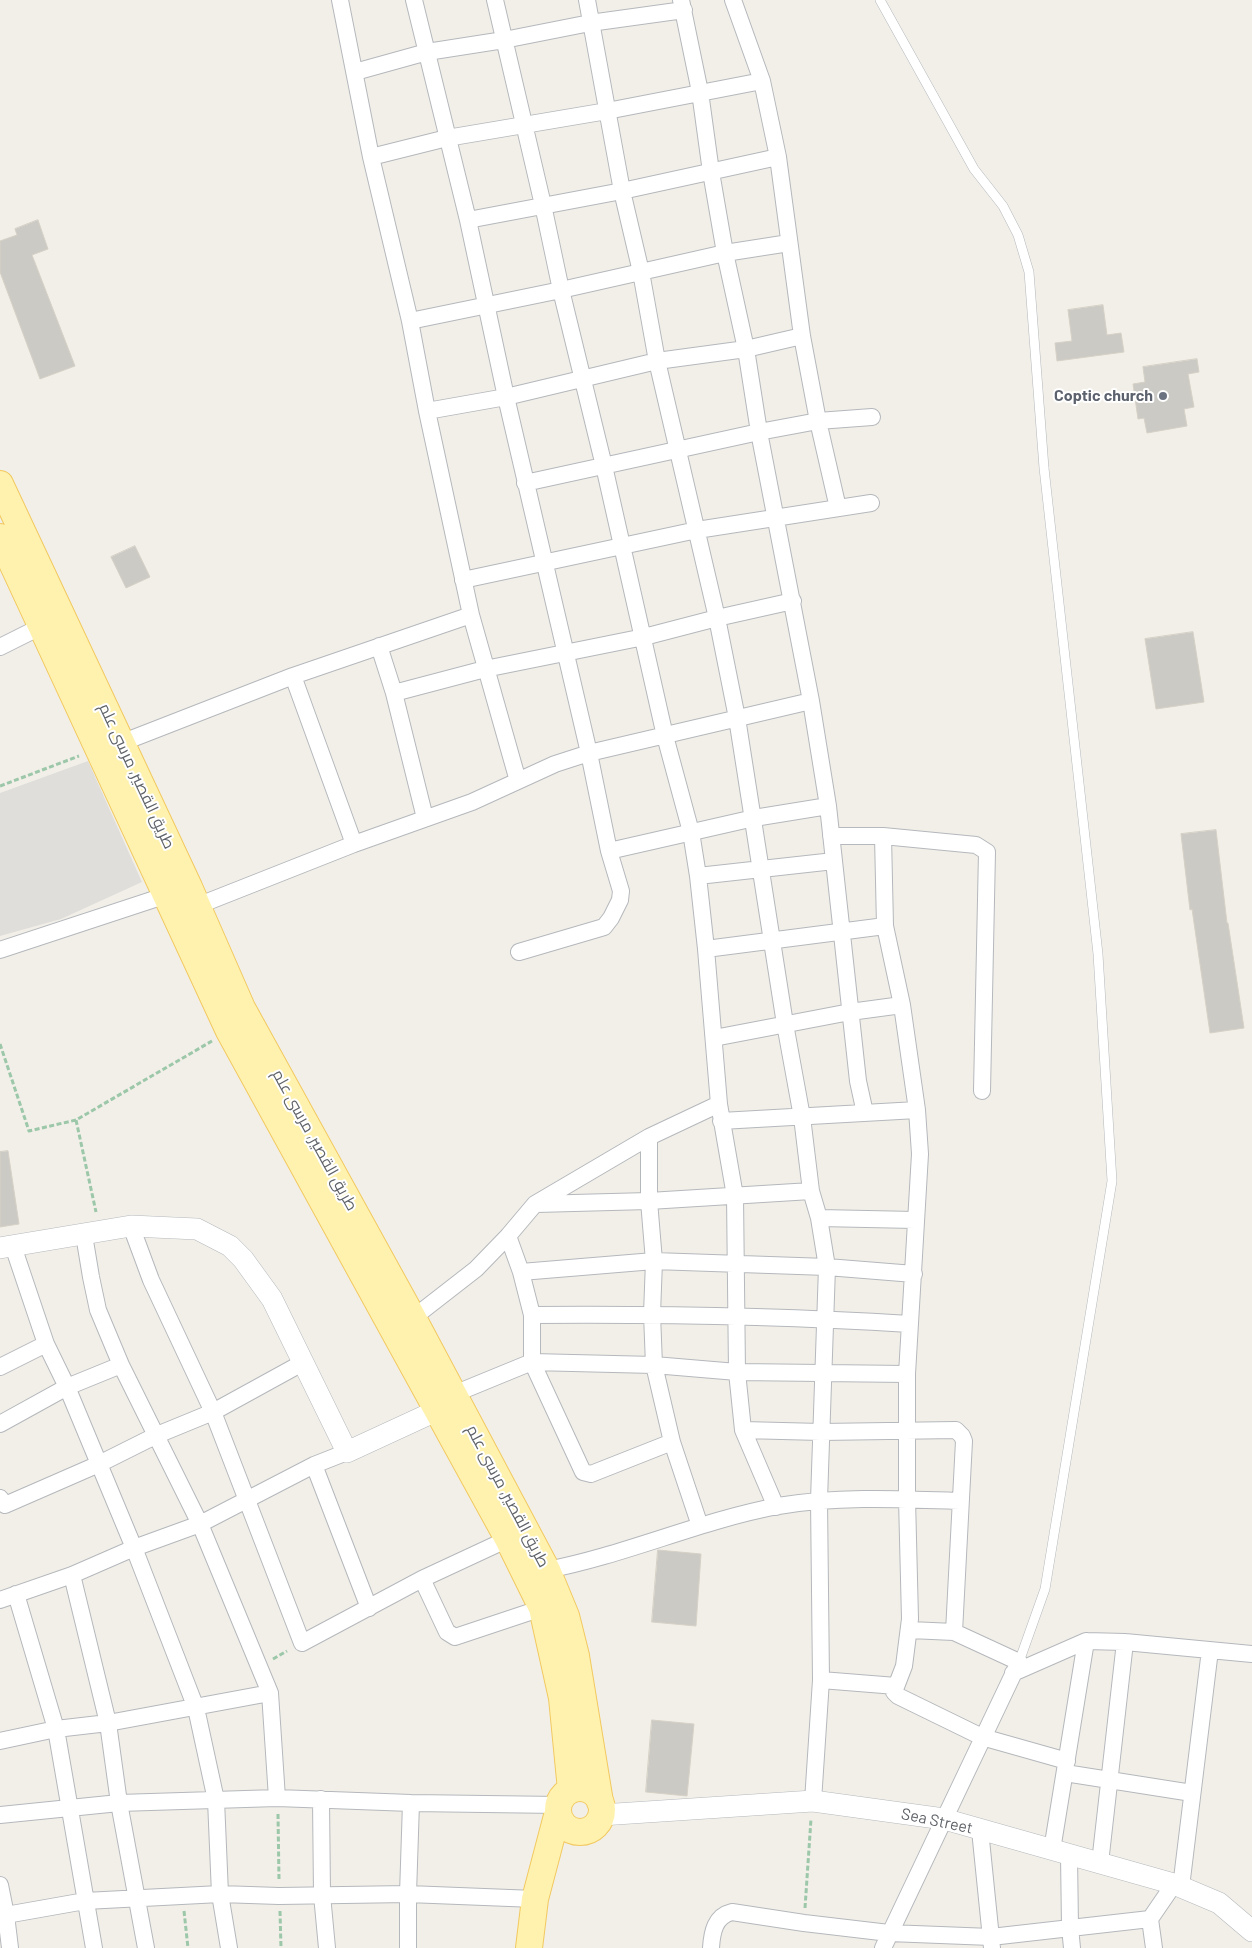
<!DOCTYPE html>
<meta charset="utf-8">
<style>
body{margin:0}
canvas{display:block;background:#f1efe8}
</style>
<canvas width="1252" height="1948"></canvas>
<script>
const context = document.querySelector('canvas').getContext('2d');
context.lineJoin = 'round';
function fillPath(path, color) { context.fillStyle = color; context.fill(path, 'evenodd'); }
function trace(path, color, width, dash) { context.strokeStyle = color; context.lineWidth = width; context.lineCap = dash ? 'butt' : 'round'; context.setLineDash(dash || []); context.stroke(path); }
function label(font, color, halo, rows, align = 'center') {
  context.font = font + ' Barlow,Cairo,sans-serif'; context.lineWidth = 4; context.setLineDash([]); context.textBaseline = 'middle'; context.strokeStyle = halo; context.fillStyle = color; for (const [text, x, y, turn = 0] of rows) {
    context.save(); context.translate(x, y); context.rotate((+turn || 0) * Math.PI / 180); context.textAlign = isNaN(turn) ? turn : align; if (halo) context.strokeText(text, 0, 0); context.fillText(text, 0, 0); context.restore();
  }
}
fillPath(new Path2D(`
 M88 761 142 882 61 919 0 936V793Z`), '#e0deda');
const building = new Path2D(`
 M38 220 48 249 32 255 75 366 40 379 0 272V241L17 235 15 229Z
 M1103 305 1107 335 1121 333 1124 352 1057 361 1055 343 1072 341 1068 310Z
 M1197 359 1199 372 1188 374 1194 407 1184 409 1187 426 1147 433 1144 418 1138 419 1133 384 1145 382 1143 367Z
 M135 546 150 577 126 588 111 557Z
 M1193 632 1204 702 1156 709 1145 639Z
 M1216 830 1227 923H1228L1244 1028 1210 1033 1192 909 1190 910 1181 834Z
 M8 1151 19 1224 0 1227V1152Z
 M658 1550 701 1554 696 1626 652 1622Z
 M652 1720 694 1724 687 1796 646 1792Z`);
fillPath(building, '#cccac5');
trace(building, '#d6d1c6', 1);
const service = new Path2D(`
 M880 0 974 169 1003 206 1018 235 1029 272 1044 468 1098 954 1112 1181 1045 1589 1019 1662`);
const minor = new Path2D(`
 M340 0 371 157 410 321 427 411 471 615 518 781
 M414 0 468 220 506 397 589 753 609 851 621 891 620 900 611 918 604 927 519 952
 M587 0 622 191 641 272 657 361 717 618 737 718 785 1024 802 1117 811 1191 819 1218 827 1267 819 1500 821 1680 813 1801
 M681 0 700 92 711 172 725 253 746 349 759 432 811 701 828 806 858 1081 865 1113
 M733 0 762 81 778 157 802 336 818 421 838 508
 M355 72 427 52 504 40 590 23 684 10
 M371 157 447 138 607 111 762 81
 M468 220 622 191 778 157
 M410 321 561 290 725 253 789 243
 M427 411 506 397 657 361 746 349 802 336
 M525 483 759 432 818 421 872 417
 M463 580 697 530 871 503
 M379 646 394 693
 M0 647 42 626
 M293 676 354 844
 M121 743 293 676 471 615
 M425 818 394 693 485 669 644 637 717 618 793 601
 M831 836H883L976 845 987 852 982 1091
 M883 836 885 926 902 1005 917 1110 920 1154 907 1374V1499L910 1619 904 1666 894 1692 898 1696 982 1737 1067 1761
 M609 851 754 818 828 806
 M698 876 834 861
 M197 906 354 844 472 802 555 764 589 753 811 701
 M706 949 885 926
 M0 950 173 893
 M714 1038 850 1012 902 1005
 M719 1104 735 1196 737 1372 743 1430 821 1432 956 1430 962 1436 964 1441 954 1632
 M721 1121 917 1110
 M649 1137V1201L654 1261 652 1314 654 1365 672 1442 700 1526
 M536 1204 649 1201 811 1191
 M819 1218 915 1220
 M131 1226 151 1280 213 1412 302 1643 422 1579 508 1539
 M84 1235 91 1277 98 1310 121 1365 200 1524 270 1693
 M508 1236 521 1272
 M13 1246 46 1344 67 1387 134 1548 196 1708 216 1800 220 1894 229 1948
 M532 1315C658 1314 783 1316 909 1324
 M413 1318 476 1269 508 1236 535 1204 649 1137 719 1104 706 949 698 876 691 832 665 736 604 466 561 290 543 205 495 0
 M0 1367 46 1344
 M454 1394 532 1362 654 1365 737 1372 907 1374
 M0 1424 67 1387 121 1365
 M743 1430 776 1507
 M672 1442 591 1474 583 1472 532 1362V1315L521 1272 654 1261 827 1267 914 1274
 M314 1465 369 1608
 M0 1498 5 1505 99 1464 157 1435 213 1412 304 1362
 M547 1570C625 1555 699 1521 778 1506 838 1496 900 1499 960 1501
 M72 1575 108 1723 119 1803 146 1948
 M422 1579 447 1632 455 1637 542 1608
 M16 1594 56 1729 94 1948
 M0 1600 72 1575 134 1548 200 1524 314 1465 347 1452
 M1013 1673 1086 1641 1125 1642 1252 1654
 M821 1680 896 1686
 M0 1741 56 1729 108 1723 270 1693 277 1798
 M1065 1773 1192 1793
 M321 1799 322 1895 327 1948
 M0 1815 119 1803 277 1798 411 1803 559 1805
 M980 1830 992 1948
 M1052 1850 1086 1641
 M1069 1855 1070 1927 1072 1948
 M1100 1863 1125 1642
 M0 1885 6 1915 10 1948
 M1181 1887 1210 1650
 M6 1915 85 1901 220 1894 279 1896 408 1894 535 1899
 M408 1948V1894L411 1803
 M711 1948C712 1932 715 1916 732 1912L804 1923 889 1933 991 1937 1150 1919
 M883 1948 1019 1662 954 1632 910 1630
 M1154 1948 1150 1919 1174 1884`);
const tertiary = new Path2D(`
 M0 1248 131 1226 197 1229 230 1246 243 1259 272 1299 347 1452 438 1410
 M601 1815 813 1801 944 1819 1174 1884 1219 1903 1252 1931`);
const primary = new Path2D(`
 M0 484 189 887 242 1008 413 1318 547 1570 566 1616 576 1656 600 1802
 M0 537 229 1031 508 1539 542 1608 562 1698 571 1790
 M558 1810a22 22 0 1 1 44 0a22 22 0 1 1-44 0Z
 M529 1948 535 1899 558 1812`);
trace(service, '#b5b8bc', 10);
trace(minor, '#b5b8bc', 18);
trace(tertiary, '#b5b8bc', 22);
trace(primary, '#f2c960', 28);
trace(new Path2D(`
 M0 786 79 756
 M0 1044 29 1131 76 1120 212 1041
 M76 1120 96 1212
 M273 1659 287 1651
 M278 1814 279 1880
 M805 1908 811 1819
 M184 1911 188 1948
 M280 1911 281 1948`), '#9cc7a9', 3, [5, 2.5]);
trace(service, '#fff', 9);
trace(minor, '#fff', 16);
trace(tertiary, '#fff', 21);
trace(primary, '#fff2af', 26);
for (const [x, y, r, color] of [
 [1163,396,5,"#6b7280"]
]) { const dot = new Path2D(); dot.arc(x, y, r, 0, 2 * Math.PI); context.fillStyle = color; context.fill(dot); trace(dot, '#fff', 2); }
label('bold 16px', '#5b616d', '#fff', [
 ["Coptic church",1153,396]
], 'right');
label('16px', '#5f6368', '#fff', [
 ["طريق القصير, مرسى علم",137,776,65],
 ["طريق القصير, مرسى علم",315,1140,61],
 ["طريق القصير, مرسى علم",508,1496,62],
 ["Sea Street",937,1821,12]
]);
</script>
